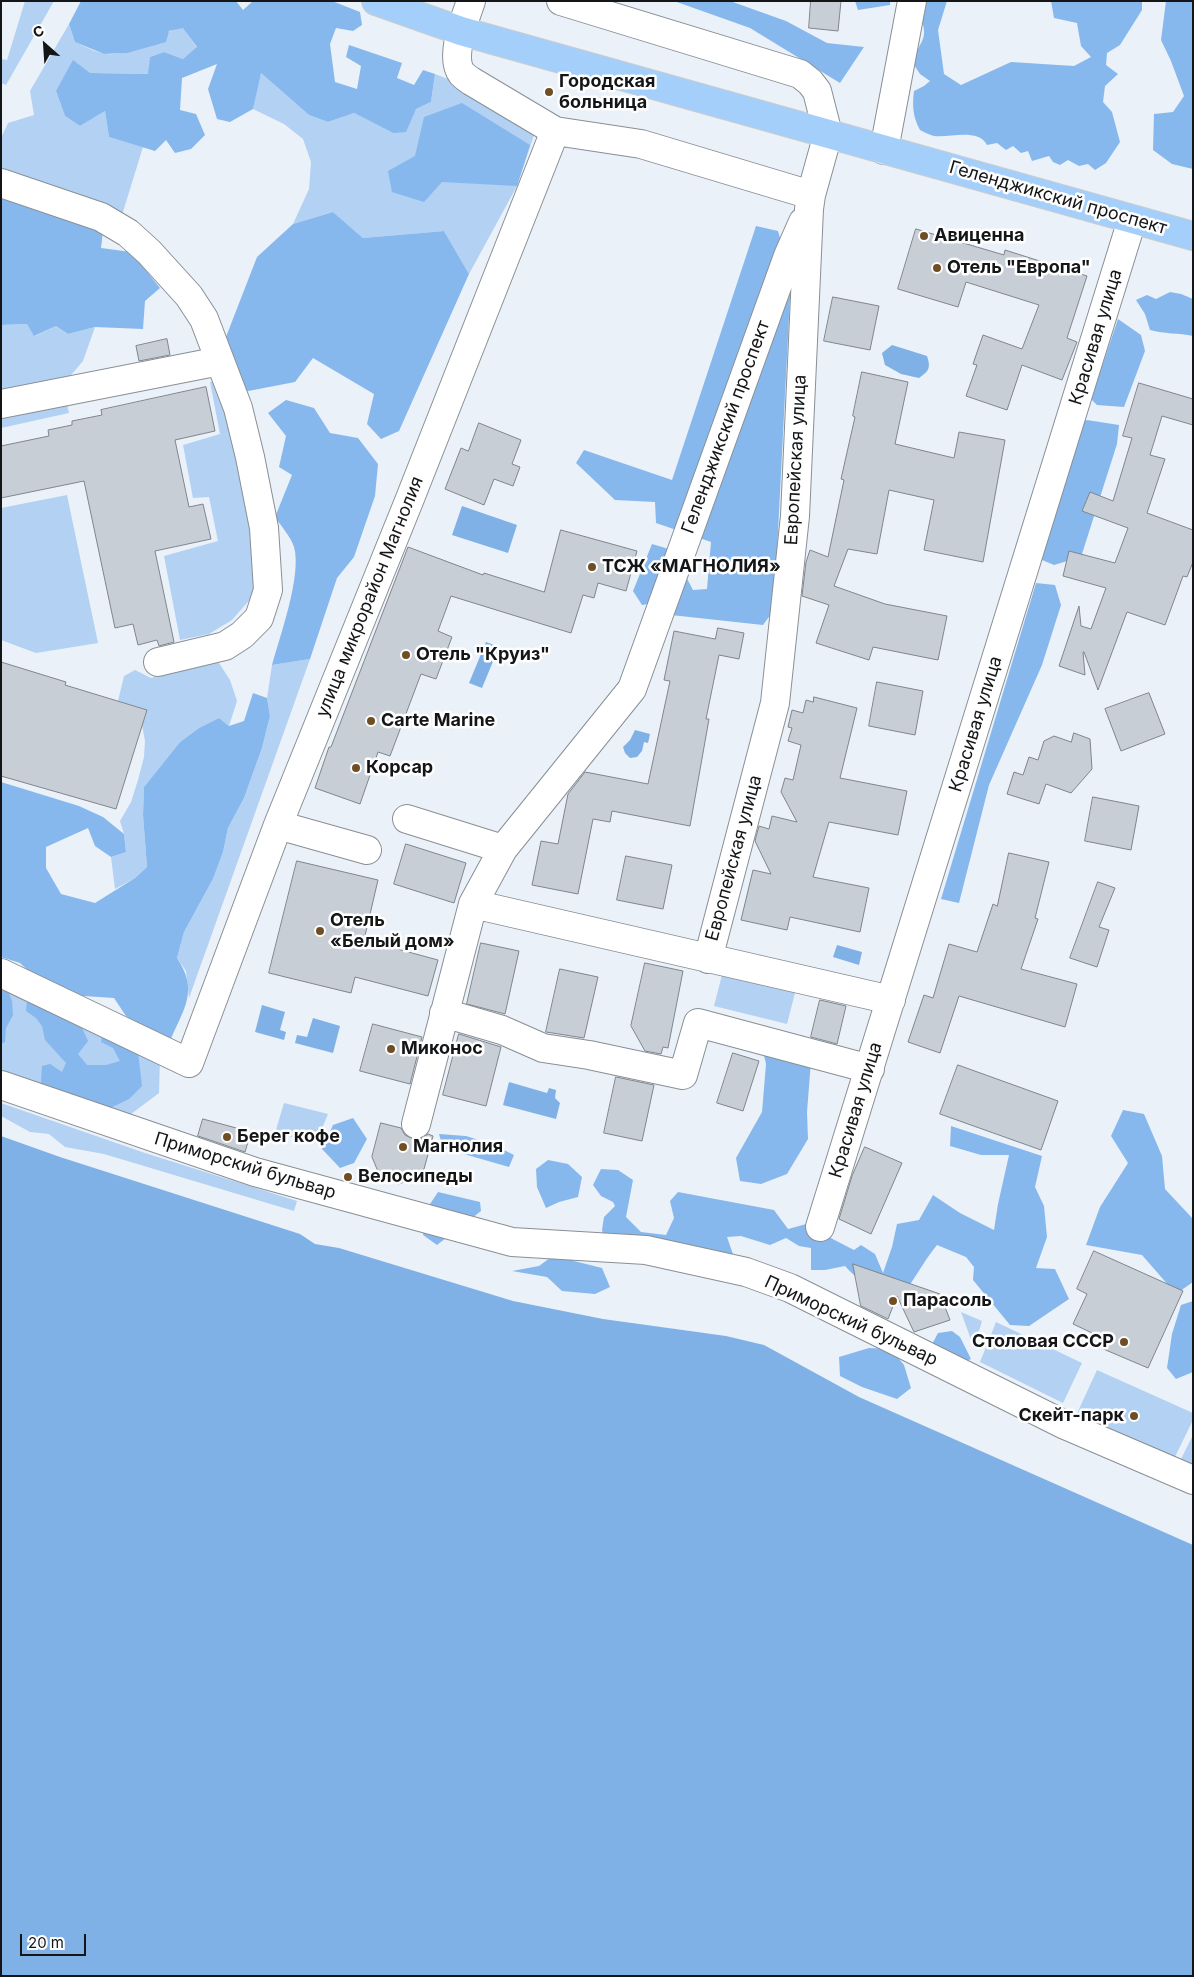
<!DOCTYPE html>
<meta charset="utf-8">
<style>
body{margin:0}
#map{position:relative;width:1194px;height:1977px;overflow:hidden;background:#ebf1f8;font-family:Inter,sans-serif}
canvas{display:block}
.frame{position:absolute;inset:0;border:2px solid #131517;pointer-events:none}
.north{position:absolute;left:20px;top:20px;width:50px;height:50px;-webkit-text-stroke:4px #fefefe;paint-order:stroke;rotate:334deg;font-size:14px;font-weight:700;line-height:20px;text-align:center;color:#131517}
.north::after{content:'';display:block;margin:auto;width:18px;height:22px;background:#131517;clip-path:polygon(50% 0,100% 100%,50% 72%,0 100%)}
.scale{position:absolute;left:20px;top:1934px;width:66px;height:22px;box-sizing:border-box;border:2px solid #131517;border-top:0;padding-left:6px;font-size:15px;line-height:18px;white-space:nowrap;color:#131517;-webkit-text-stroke:4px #fefefe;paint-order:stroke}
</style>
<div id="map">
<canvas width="1194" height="1977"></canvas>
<div class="frame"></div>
<div class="north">С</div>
<div class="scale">20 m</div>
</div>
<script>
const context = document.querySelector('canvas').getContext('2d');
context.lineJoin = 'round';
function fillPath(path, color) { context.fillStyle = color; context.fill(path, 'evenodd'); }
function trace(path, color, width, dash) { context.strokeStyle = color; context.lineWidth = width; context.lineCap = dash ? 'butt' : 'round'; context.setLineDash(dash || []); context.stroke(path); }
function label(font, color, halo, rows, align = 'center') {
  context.font = font + ' Inter,sans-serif'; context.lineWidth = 5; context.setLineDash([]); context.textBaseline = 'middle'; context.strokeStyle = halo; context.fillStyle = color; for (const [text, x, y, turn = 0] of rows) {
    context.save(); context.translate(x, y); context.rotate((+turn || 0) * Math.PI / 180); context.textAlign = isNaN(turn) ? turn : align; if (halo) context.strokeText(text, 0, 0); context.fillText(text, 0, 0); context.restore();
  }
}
fillPath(new Path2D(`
 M25 1H54L6 85 1 83V59L7 60Z
 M69 24 75 42C84 46 95 52 105 54 135 57 154 34 183 27L197 48 183 59 164 52 150 57 149 74 90 73 56 91 65 116 80 126 105 111 109 137 143 147 122 215 14 180 1 169V138L8 123 34 115 30 91Z
 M260 72 309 115 328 122 354 113 393 133 416 109 431 102 435 74 458 83 537 126 517 186 469 274 444 231 363 238 333 212 293 224 309 189 311 162 303 139 284 124 253 109Z
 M27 324 35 336 56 326 68 334 95 327 83 361 65 382 1 394V325Z
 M221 379 254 554 253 596 232 620 209 634 180 640 164 556 218 541 209 497 193 498 183 445 220 434 210 382Z
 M66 399 69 413 1 428V410Z
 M67 495 98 643 36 653 1 640V508Z
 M310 659 189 998 186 971 177 958 184 932 213 879 223 852 228 828 244 798 262 748 270 716 267 698 272 665Z
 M207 662 219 663 230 680 237 701 229 726 219 718 199 728 180 742 144 787 143 815 147 867 135 878 115 889 111 857 126 852 124 834 120 821 131 802 138 780 144 757 145 741 142 725 147 710 118 701 124 676 135 670 151 678 166 674 181 667Z
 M723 971 796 989 787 1024 714 1006Z
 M1 984 160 1057 159 1093 123 1120 1 1077Z
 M1 1103 145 1153 297 1201 294 1211 104 1154 65 1147 49 1134 30 1132 1 1116Z
 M284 1103 328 1114 316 1143 275 1133Z
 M961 1312 982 1321 974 1348Z
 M996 1322 1082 1363 1063 1403 980 1362Z
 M1097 1370 1193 1413V1420L1171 1465 1073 1422Z
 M1193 1435V1469L1179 1463Z`), '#b2d1f3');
fillPath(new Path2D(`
 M81 1H236L243 10 253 1H332L360 12 362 25 353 31 336 28 330 44 335 82 357 89 361 66 346 57 349 45 402 63 397 78 414 85 423 70 435 74 431 102 416 109 406 132 393 133 354 113 328 122 309 115 261 73 253 109 230 122 217 119 208 89 217 64 182 78 180 110 196 114 205 135 191 149 175 153 166 140 155 151 109 137 105 111 80 126 65 116 56 91 73 60 90 73 148 74 150 57 164 52 183 59 197 47 183 28 169 31 166 42 127 53 104 54 75 42 69 24Z
 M674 1H730L786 21 827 43 864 47 840 83 750 28Z
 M855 1H890V5L858 10Z
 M922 1H947L938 30 944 74 961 85 1011 62 1074 66 1091 57 1081 46 1077 23 1054 18 1051 1H1142V10L1120 45 1107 53 1106 65 1118 74 1105 86 1103 102 1112 112 1120 142 1106 163 1095 170 1088 164 1079 166 1068 160 1060 165 1053 162 1049 156 1032 161 1028 151 1021 153 1013 146 1006 150 997 143 987 145C978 128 950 138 934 136 930 135 924 132 920 130 913 117 912 106 914 91L924 86 930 81 920 74 914 65C916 39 933 43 918 12Z
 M1166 1H1193V169L1172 164 1153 150 1154 114 1173 112 1184 96 1171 61 1161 40Z
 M462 103 530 145 517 186 442 182 424 202 392 192 388 171 415 156 424 117Z
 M1 191 103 231 101 248 131 252 160 288 145 301 143 329 95 327 68 334 56 326 34 336 27 324 1 325Z
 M333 212 363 238 444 231 469 274 399 431 381 439 367 424 374 394 313 358 295 382 243 392 224 342 257 257 293 224Z
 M756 226 778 231 791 277 774 610 763 625 671 615 661 602 642 605 633 591 652 544 672 550 693 590 707 589 711 542 656 523 655 502 615 500 576 463 584 450 672 480Z
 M1170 292 1181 294 1193 299V336C1179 333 1164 334 1150 330L1145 314 1136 300 1147 295 1156 299Z
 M1118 319 1141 335 1145 351 1124 407 1097 405 1091 399Z
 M286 400 314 408 330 433 358 438 378 464 375 496 354 557 337 578 310 659 272 665C280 636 302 575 294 547 291 537 281 526 275 517L292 475 279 467 286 436 268 413Z
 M1087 420 1119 425 1117 444 1081 557 1054 565 1042 560 1040 550 1081 422Z
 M1036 583 1055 585 1061 605 1042 665 989 785 959 903 941 899Z
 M253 693 267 698 270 716 262 748 244 798 228 828 223 852 213 879 184 932 177 958C199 991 184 1008 170 1041L146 1029 126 1016 114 998 69 995 39 981 20 963 1 957V782L79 806 103 817 124 834 126 852 111 857 95 846 88 828 46 847V868L61 894 95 903 135 878 147 867 143 815 144 787 180 742 199 728 219 718 229 726 244 721Z
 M1 991H8L12 1001 13 1015 6 1028 5 1042 1 1044Z
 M27 1000 82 1028 88 1041 78 1054 87 1065H106L120 1061 113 1048 101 1042 102 1036 138 1052 142 1086 129 1099 102 1112 45 1093 41 1082 42 1066 50 1064 62 1072 66 1063 45 1040 42 1026 36 1018 26 1011Z
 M761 1043 811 1061 807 1112 808 1139 787 1174 761 1184 740 1181 736 1158 762 1112 766 1064Z
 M1123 1110 1144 1114 1162 1156 1165 1189 1193 1219V1282L1176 1294 1142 1255 1086 1245 1100 1207 1128 1163 1111 1136Z
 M353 1118 367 1139 354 1163 340 1168 322 1149 333 1125Z
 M951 1126 1042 1156 1035 1187 1044 1206 1047 1237 1036 1268 1055 1269 1069 1299 1029 1326 1010 1325 973 1280 974 1267 966 1257 937 1245C923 1262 914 1281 900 1298 877 1291 861 1284 845 1266L825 1270H811V1248L799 1246 786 1238 770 1245 741 1236 727 1237 735 1260 650 1263 610 1261 602 1230 604 1217 615 1206 613 1202 601 1196 593 1185 601 1169 618 1170 633 1180 626 1217 641 1232 666 1235 674 1218 670 1201 678 1192 774 1210 788 1229 810 1223 821 1233 854 1250 861 1245 875 1254 883 1273 892 1247 897 1224 919 1220 933 1195 960 1213 994 1230 998 1204 1009 1155H981L950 1146Z
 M439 1134 466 1136 492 1144 514 1155 509 1167 443 1148Z
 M548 1160 568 1164 582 1177 578 1197 559 1202 546 1208 537 1187 536 1169Z
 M438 1192 480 1202 481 1211 437 1245 423 1235 426 1210Z
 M558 1252 574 1261 602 1268 610 1287 595 1294 562 1291 547 1277 512 1271 539 1266Z
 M1193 1301V1372L1176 1379 1167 1368 1172 1334 1181 1305Z
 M952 1331 960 1337 971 1359 960 1364 929 1350 938 1333Z
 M869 1348 891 1349 904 1365 911 1388 897 1399 862 1387 840 1376 839 1357Z`), '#86b8ed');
fillPath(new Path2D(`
 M892 345 927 356C931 368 929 371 919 378L901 374 885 365 882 353Z
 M462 506 517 525 508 553 452 535Z
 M486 642 499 647 482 688 469 683Z
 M635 730 650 734 648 743 644 742 642 751 637 757 630 758 625 753 623 747 630 740Z
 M837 945 862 952 859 965 833 957Z
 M262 1005 285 1012 280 1030 286 1032 284 1040 255 1032Z
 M313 1018 340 1026 333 1053 295 1043 297 1035 307 1037Z
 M509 1082 547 1093 549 1088 556 1090 555 1098 560 1103 556 1119 503 1105Z
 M1 1136 60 1157 300 1234 315 1244 339 1248 513 1301 603 1319 726 1336 764 1345 859 1397 1193 1545V1976H1Z`), '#7fb1e6');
const building = new Path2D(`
 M811 1H841L838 31 809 28Z
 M916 229 1004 255 1005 250 1087 276 1067 338 1077 342 1062 380 1022 365 1007 410 966 396 977 365 973 364 983 335 1022 349 1039 305 966 282 958 307 898 289Z
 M833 297 879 306 870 350 824 341Z
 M167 339 170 355 139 361 136 346Z
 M862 372 908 382 895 444 954 458 959 432 1005 440 983 562 924 550 934 500 889 490 877 554 848 549 834 586 885 604 947 616 938 660 873 647 869 660 816 643 829 605 802 596 806 562 810 550 828 557 844 480 841 479 855 417 853 416Z
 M1139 383 1193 399V425L1162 416 1150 455 1165 459 1147 513 1193 530V562L1187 577 1183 576 1165 625 1127 612 1098 690 1084 652H1083L1085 675 1059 666 1079 606 1081 626 1091 629 1106 588 1063 576 1069 551 1115 563 1128 528 1082 511 1090 492 1113 501 1132 438 1123 436Z
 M206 387 215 431 175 440 189 507 203 504 211 539 155 551 174 642 159 646 157 640 138 645 133 624 115 628 84 481 1 498V446L49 436 48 430 72 425V421L102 415 101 410Z
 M479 423 521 440 512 464 520 467 513 486 494 479 484 505 445 489 461 448 468 451Z
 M561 530 637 551 626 591 598 583 594 598 583 595 571 633 451 596 438 631 452 637 436 679 421 674 390 756 378 752 360 804 315 788 329 747H331L408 547 483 575 484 573 544 592Z
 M718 628 744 633 739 659 719 655 706 719H709L690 826 612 811 610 822 593 819 578 894 532 885 541 841 558 844 568 794 585 772 648 784 670 681 664 680 674 631 715 639Z
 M1 662 66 682 65 685 147 710 116 809 1 776Z
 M877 682 923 691 915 735 869 726Z
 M1149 693 1165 734 1121 751 1105 709Z
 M814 697 857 708 840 778 907 791 898 835 829 822 813 877 869 888 860 932 790 917 787 930 741 920 753 870 771 874 755 841 759 826 769 829 772 816 797 822 781 792 785 778 793 780 801 745 788 741 792 728 788 727 792 710 803 713 806 700 813 702Z
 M1074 733 1090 739 1092 769 1071 793 1046 784 1039 804 1007 794 1014 772 1023 775 1029 757 1038 760 1044 741 1054 736 1071 742Z
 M1093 797 1139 806 1131 850 1085 841Z
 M406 844 466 863 454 903 394 884Z
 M1009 853 1049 862 1035 918 1038 919 1021 969 1077 984 1065 1027 959 996 940 1053 908 1042 924 995 933 998 949 944 977 952 993 904 997 906Z
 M626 856 672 865 663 909 617 900Z
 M297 861 378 880 364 940 438 960 428 996 355 977 351 993 269 973Z
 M1098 882 1115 888 1099 927 1109 930 1097 967 1070 958Z
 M481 943 519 951 505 1014 467 1004Z
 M645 963 683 971 668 1048 663 1047 661 1054 645 1051 631 1026Z
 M560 969 598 977 584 1038 546 1032Z
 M820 1000 846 1006 837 1044 811 1037Z
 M373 1024 422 1037 410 1084 360 1071Z
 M459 1034 501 1047 486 1106 443 1095Z
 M733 1053 759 1061 743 1111 717 1103Z
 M958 1065 1058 1101 1041 1150 940 1114Z
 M616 1077 654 1085 642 1141 604 1133Z
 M203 1119 251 1132 245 1152 198 1136Z
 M381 1123 401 1128 405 1135 413 1139H421L428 1134 433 1136 424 1169 414 1179 398 1184 379 1174 372 1157Z
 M865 1147 902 1163 871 1234 839 1219 852 1176Z
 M1094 1251 1183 1291 1148 1368 1101 1348 1105 1339 1073 1324 1087 1294 1077 1289Z
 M853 1264 940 1294 950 1320 914 1332 897 1296 888 1319 861 1306Z`);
fillPath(building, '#c8ced5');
trace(building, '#80858c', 1);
const minor = new Path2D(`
 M471 1C465 19 449 57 462 74 464 76 468 79 471 81L555 131 641 144 811 195
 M561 1 800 74 810 82 817 91 828 134 811 195 809 209 795 516 775 703 708 959
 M884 150 912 1
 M1 183 101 217 128 233 149 252 189 296 204 319 238 408 250 457 264 528 268 590 259 618 242 635 225 646 158 662
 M1 404 220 361
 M407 819 503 849
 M278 825 367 850
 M473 904 891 1000
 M1 973 189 1063 278 825 409 501 555 131
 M444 1013 502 1030 543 1048 589 1055 683 1075 698 1023 870 1069
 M1 1085 255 1172 512 1242 646 1250 746 1272 790 1288 1065 1425 1193 1480
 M416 1124 473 904 503 849 632 689 788 256 803 222
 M820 1227 1132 220`);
const major = new Path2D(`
 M376 1 461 31 1193 236`);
trace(minor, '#898f95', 30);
trace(major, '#cbcccc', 30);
trace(minor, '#fff', 28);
trace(major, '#a4cffb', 28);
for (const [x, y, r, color] of [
 [549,92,5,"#6e4e25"],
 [924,236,5,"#6e4e25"],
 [937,268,5,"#6e4e25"],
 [592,567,5,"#6e4e25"],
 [406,655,5,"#6e4e25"],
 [371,721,5,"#6e4e25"],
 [356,768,5,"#6e4e25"],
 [320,931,5,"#6e4e25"],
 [391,1049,5,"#6e4e25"],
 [227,1137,5,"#6e4e25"],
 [403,1147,5,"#6e4e25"],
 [348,1177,5,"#6e4e25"],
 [893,1301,5,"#6e4e25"],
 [1124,1342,5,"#6e4e25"],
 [1134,1416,5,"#6e4e25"]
]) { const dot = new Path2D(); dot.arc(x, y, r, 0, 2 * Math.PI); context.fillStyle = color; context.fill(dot); trace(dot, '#fefefe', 2); }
label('bold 18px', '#131517', '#fefefe', [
 ["Городская",559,82],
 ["больница",559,103],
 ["Авиценна",934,236],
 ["Отель \"Европа\"",947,268],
 ["ТСЖ «МАГНОЛИЯ»",602,567],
 ["Отель \"Круиз\"",416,655],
 ["Carte Marine",381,721],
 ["Корсар",366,768],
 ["Отель",330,921],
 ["«Белый дом»",330,942],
 ["Миконос",401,1049],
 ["Берег кофе",237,1137],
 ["Магнолия",413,1147],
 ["Велосипеды",358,1177],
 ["Парасоль",903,1301],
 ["Столовая СССР",1114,1342,"right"],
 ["Скейт-парк",1124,1416,"right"]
], 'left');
label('18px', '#131517', '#fefefe', [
 ["Геленджикский проспект",1058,198,16],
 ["Красивая улица",1096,337,-73],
 ["Геленджикский проспект",726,427,-70],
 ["Европейская улица",796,460,-87],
 ["улица микрорайон Магнолия",370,597,-68],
 ["Красивая улица",976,724,-73],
 ["Европейская улица",734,858,-75],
 ["Красивая улица",856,1110,-73],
 ["Приморский бульвар",245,1166,17],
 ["Приморский бульвар",851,1321,25]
]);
</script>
